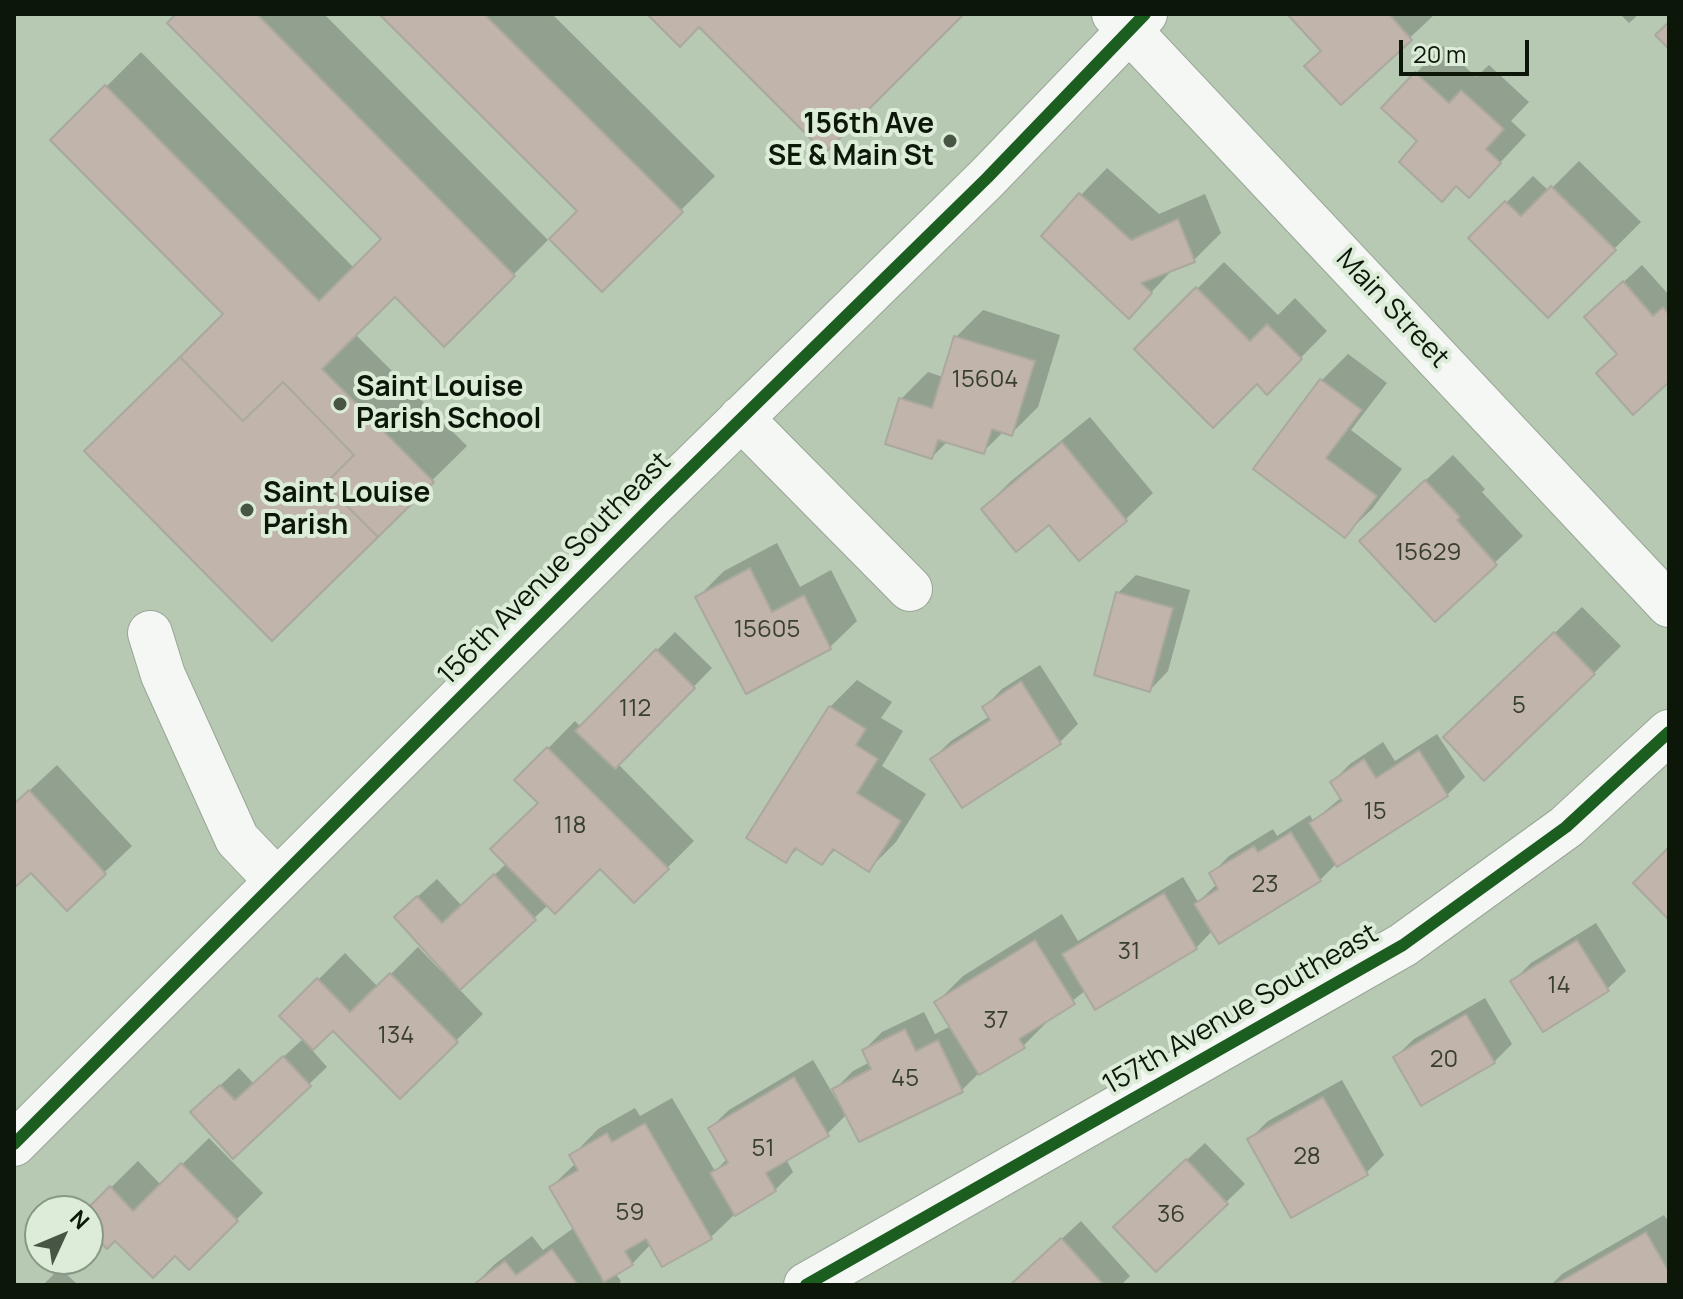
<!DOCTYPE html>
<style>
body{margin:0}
#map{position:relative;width:1683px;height:1299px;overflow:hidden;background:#b7c8b3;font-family:Manrope,sans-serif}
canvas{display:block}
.frame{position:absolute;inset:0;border:16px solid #0c1709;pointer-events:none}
.north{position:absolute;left:24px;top:1195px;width:80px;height:80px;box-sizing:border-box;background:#dcecd8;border:2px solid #899785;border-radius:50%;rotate:46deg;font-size:22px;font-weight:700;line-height:32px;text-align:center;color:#0c1709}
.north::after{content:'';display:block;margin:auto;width:28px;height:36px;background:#485544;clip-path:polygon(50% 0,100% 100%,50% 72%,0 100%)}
.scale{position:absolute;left:1399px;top:40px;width:130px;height:36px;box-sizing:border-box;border:4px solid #0c1709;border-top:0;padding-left:10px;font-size:24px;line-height:28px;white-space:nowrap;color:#0c1709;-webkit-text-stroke:6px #dcecd8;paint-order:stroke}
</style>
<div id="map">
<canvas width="1683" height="1299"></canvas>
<div class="frame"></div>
<div class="north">N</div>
<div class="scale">20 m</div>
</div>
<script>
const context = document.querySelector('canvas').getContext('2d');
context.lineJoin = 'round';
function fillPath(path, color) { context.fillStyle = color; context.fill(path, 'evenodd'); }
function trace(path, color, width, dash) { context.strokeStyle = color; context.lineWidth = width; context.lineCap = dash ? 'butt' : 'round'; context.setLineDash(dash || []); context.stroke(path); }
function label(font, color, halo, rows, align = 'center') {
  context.font = font + ' Manrope,sans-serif'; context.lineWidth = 8; context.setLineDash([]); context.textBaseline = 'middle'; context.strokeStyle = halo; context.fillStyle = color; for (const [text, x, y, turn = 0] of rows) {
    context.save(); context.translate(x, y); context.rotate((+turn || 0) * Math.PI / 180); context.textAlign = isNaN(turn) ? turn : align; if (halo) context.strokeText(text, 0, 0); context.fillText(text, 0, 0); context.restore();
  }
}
fillPath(new Path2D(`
 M179 14H324L548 240 444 344 395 295 355 334 467 446 272 638 226 314 53 140 141 52 354 268 384 239Z
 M382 14H552L715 176 602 289 580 211Z
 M1290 14H1435L1341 103 1323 50Z
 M1620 14H1639L1629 23Z
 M1443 46 1476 77 1489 65 1529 102 1511 121 1526 135 1495 168 1420 141 1416 73Z
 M1579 161 1641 222 1548 315 1471 238 1533 176 1549 191Z
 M1107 168 1159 214 1205 194 1221 233 1194 260 1175 267 1129 316 1081 195Z
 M1224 262 1278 315 1295 298 1327 331 1267 392 1257 381 1137 349Z
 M1642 265 1669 295V380L1619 353 1605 299Z
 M983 310 1060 335 1038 407 1011 434 1004 431 983 452 948 441 932 457 901 399 928 372 943 377 956 337Z
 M1348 354 1387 383 1351 430 1402 469 1372 509 1345 535 1255 468 1322 380Z
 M1090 417 1153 493 1126 519 1079 558 1050 522 983 509 1010 482Z
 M1453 455 1485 489 1482 492 1523 536 1435 619 1389 514Z
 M777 543 800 587 831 570 857 621 830 647 747 691 697 598 724 571Z
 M1136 575 1190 590 1168 671 1150 690 1118 593Z
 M1582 607 1621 646 1594 673 1473 711Z
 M675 632 712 668 618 764 694 841 634 901 600 866 548 905 459 989 483 1014 400 1096 333 1028 311 1049 327 1067 233 1156 211 1094 239 1068 254 1084 304 1038 282 1016 345 953 378 987 418 947 441 971 444 969 415 899 437 879 462 906 507 863 540 803 517 780 575 721 581 727Z
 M1040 665 1078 724 1060 742 962 805 932 759 951 741 990 716 984 708 1002 689Z
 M857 680 892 702 881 718 903 731 882 766 926 794 896 842 869 869 836 849 822 863 798 848 786 861 830 707Z
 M1437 734 1465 777 1447 795 1337 863 1320 880 1213 930 1196 948 1086 990 1050 1019 1023 1046 980 1072 962 1090 859 1139 847 1114 827 1134 786 1159 793 1172 775 1190 736 1213 711 1237 663 1265 651 1244 632 1264 615 1273 621 1281 618 1285H474L495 1264 532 1236 543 1250 575 1227 551 1187 576 1163 572 1156 598 1129 635 1108 640 1116 672 1098 715 1171 728 1158 710 1128 729 1110 813 1060 840 1106 843 1105 835 1089 853 1071 870 1062 864 1050 882 1032 924 1012 935 1034 951 1026 936 1003 963 976 1062 914 1078 941 1183 877 1198 902 1217 884 1211 874 1229 856 1273 829 1277 836 1310 815 1313 821 1342 797 1332 782 1350 764 1383 742 1395 761Z
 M57 765 132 846 67 908 31 870 14 886V805Z
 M1596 923 1626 971 1607 989 1513 981 1531 963Z
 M1485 998 1512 1044 1494 1062 1395 1057 1414 1039Z
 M1342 1080 1384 1155 1366 1173 1250 1139 1268 1121Z
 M209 1138 263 1193 189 1267 175 1253 115 1238 88 1227 87 1211 138 1161 161 1185Z
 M1205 1143 1245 1184 1156 1269 1134 1209Z
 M1664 1215 1669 1223V1285H1551L1562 1274Z
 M1081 1221 1130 1276 1121 1285H1012Z
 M60 1268 78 1285H43Z`), '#0003');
const building = new Path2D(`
 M176 14H257L515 276 444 347 395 297 322 369 434 482 378 537 325 484 354 455 283 382 243 421 180 357 223 314 50 140 105 85 319 301 381 239 167 23Z
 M379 14H484L683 212 602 292 549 239 577 211Z
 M647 14H964L825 153 699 27 680 47Z
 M1287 14H1389L1412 40 1341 105 1304 66 1321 51Z
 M1669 22V49L1655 35Z
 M1415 72 1449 103 1461 90 1504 129 1486 149 1501 163 1469 198 1456 186 1442 202 1399 162 1417 141 1381 108Z
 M1551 186 1616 250 1548 318 1468 238 1505 201 1521 216Z
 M1079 193 1131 240 1178 219 1195 262 1141 283 1152 293 1129 319 1041 236Z
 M1623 281 1653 316 1663 307 1669 315V382L1633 415 1596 373 1617 354 1584 317Z
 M1196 287 1250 341 1267 324 1302 359 1267 395 1257 384 1213 428 1134 349Z
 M954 336 1035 361 1012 436 992 429 984 454 938 440 932 459 885 444 899 398 932 408Z
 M180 357 243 421 283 382 354 455 325 484 378 537 272 641 84 451Z
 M1320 379 1362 410 1326 458 1377 496 1345 538 1253 469Z
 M1062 442 1127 521 1079 561 1049 525 1016 552 981 509Z
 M1425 480 1460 517 1457 520 1497 565 1435 622 1359 541Z
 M750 568 772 612 804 595 831 649 746 694 695 597Z
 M1116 592 1173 608 1150 692 1094 675Z
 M1554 632 1595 674 1484 781 1443 737Z
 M656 649 695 688 615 769 575 731Z
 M1021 681 1061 744 962 808 930 759 990 720 982 707Z
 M829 706 866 729 856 745 878 759 857 793 901 821 869 872 833 849 822 865 795 848 786 863 746 838Z
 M547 747 669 869 634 903 600 869 555 914 490 849 538 803 514 780Z
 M1419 750 1448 796 1337 867 1309 823 1342 801 1330 782 1364 759 1376 778Z
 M29 790 106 874 67 911 31 873 14 888V804Z
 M1291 832 1321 881 1219 944 1194 904 1218 889 1209 873 1254 846 1258 852Z
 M1669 847V920L1633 883Z
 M494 874 536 920 460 990 394 917 417 896 442 923Z
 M1164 893 1197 949 1095 1010 1062 954Z
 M1035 940 1075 1004 1019 1039 1025 1048 979 1075 934 1002Z
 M1577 940 1609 991 1543 1032 1510 981Z
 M390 973 458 1042 400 1099 333 1031 313 1050 279 1016 317 978 350 1012Z
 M1466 1014 1495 1063 1421 1106 1393 1057Z
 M905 1029 916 1051 938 1040 963 1092 859 1142 832 1089 871 1069 862 1050Z
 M283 1056 311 1086 233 1159 190 1112 220 1085 235 1100Z
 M794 1077 829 1136 766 1173 776 1191 735 1216 710 1173 728 1163 708 1128Z
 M1323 1097 1368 1175 1291 1218 1247 1139Z
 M645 1123 712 1239 662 1267 646 1239 625 1251 633 1265 604 1282 549 1187 578 1170 569 1155 607 1133 612 1142Z
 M1186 1159 1228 1204 1156 1272 1113 1227Z
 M181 1163 238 1221 189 1270 175 1256 153 1278 115 1241 107 1249 88 1230V1211H85L110 1186 133 1211Z
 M1646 1232 1669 1272V1285H1554Z
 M1061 1238 1104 1285H1010Z
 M552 1249 578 1285H473L505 1261 516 1275Z`);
fillPath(building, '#c0b4ab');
trace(building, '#aaa89f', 2);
const minor = new Path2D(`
 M1114 14 1669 605
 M741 418 910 589
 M150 633 163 675 237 839 276 880
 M14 1144 655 503 987 178 1145 14
 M806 1285 1403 945 1566 827 1669 732`);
trace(minor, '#99a696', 46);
trace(minor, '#f4f7f4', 44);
trace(new Path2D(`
 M14 1144 655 503 987 178 1145 14
 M806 1285 1403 945 1566 827 1669 732`), '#1b5e20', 12);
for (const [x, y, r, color] of [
 [950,141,8,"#485544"],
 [340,404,8,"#485544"],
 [247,510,8,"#485544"]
]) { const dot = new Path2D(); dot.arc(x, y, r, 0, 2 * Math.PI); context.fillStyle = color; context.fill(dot); trace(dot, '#dcecd8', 3); }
label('24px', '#393e32', null, [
 ["15604",985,380],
 ["15629",1428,553],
 ["15605",767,630],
 ["5",1519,706],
 ["112",635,709],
 ["15",1375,812],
 ["118",570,826],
 ["23",1265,885],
 ["31",1129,952],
 ["14",1559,986],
 ["37",996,1021],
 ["134",396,1036],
 ["20",1444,1060],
 ["45",905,1079],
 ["51",763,1149],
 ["28",1307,1157],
 ["59",630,1213],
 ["36",1171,1215]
]);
label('bold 28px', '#0c1709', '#dcecd8', [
 ["156th Ave",934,125,"right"],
 ["SE & Main St",934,157,"right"],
 ["Saint Louise",356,388],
 ["Parish School",356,420],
 ["Saint Louise",263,494],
 ["Parish",263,526]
], 'left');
label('28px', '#0c1709', '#dcecd8', [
 ["Main Street",1392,309,47],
 ["156th Avenue Southeast",555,569,-45],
 ["157th Avenue Southeast",1241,1010,-30]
]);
</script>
